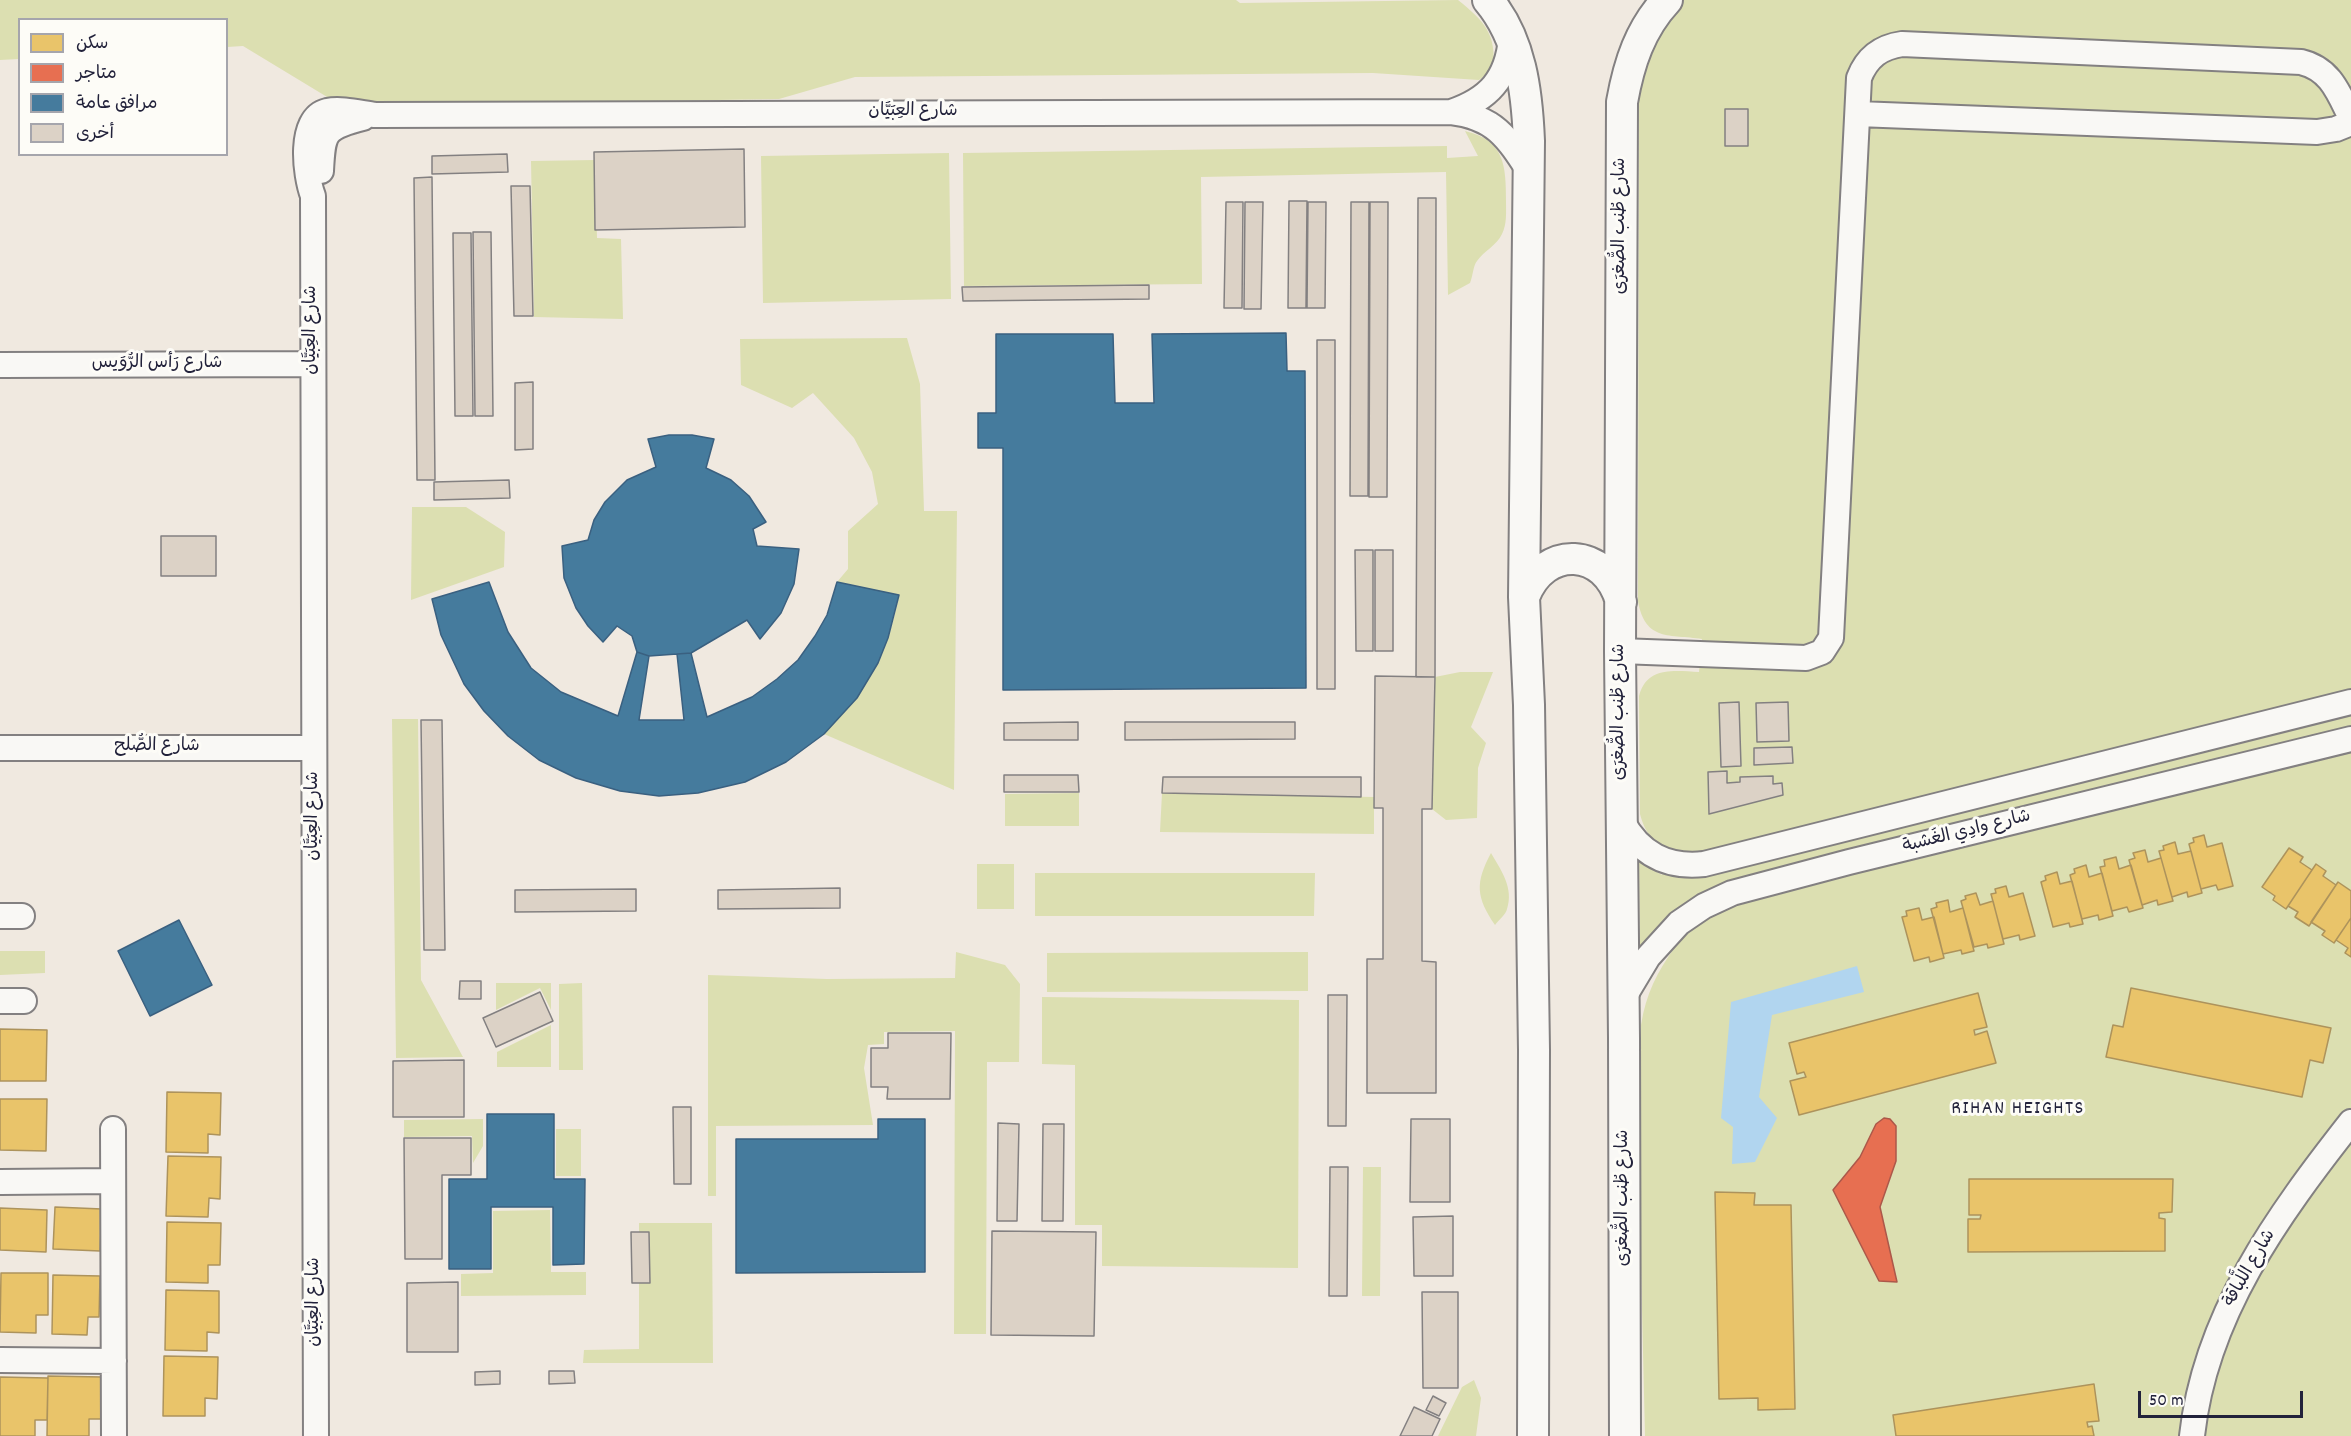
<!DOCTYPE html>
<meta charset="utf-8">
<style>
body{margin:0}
#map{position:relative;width:2351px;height:1436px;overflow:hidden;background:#f0e9e0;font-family:Dekko,"Playpen Sans Arabic",sans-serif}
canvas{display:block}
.legend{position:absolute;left:18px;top:18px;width:210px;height:138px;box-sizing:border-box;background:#fdfcf7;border:2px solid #a5a5ac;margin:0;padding:8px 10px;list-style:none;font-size:18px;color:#22223b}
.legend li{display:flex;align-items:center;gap:12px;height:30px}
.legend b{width:30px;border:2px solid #a5a5ac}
.scale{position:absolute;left:2138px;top:1391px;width:165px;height:27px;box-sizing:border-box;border:3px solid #22223b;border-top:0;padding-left:8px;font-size:18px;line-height:21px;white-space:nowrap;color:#22223b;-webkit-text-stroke:4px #fdfcf7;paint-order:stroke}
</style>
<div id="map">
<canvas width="2351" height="1436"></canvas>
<ul class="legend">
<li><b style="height:16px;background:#e9c46a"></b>سكن</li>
<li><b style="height:16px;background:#e76f51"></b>متاجر</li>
<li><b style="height:16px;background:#457b9d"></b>مرافق عامة</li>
<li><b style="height:16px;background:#dcd2c6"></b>أخرى</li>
</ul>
<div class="scale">50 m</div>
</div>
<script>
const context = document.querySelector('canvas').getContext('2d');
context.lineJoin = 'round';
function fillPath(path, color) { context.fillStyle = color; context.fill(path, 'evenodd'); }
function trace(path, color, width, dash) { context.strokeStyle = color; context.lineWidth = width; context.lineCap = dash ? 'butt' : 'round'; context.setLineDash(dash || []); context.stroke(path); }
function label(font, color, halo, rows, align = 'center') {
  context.font = font + ' Dekko,"Playpen Sans Arabic",sans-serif'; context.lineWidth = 6; context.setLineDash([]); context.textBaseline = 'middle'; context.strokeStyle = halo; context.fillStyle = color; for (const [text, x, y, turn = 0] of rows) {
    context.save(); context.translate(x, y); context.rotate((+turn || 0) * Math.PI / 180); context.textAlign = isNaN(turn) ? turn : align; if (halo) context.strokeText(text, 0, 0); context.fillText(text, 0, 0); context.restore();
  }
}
fillPath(new Path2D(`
 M0 0H1236L1240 3 1458 0C1484 21 1497 34 1493 69L1479 80 1373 73 855 77 779 99 342 106 243 46 227 47 226 20H20L19 59 0 60Z
 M1678 0H2351V1436H1645L1641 1268V1025C1646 994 1657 972 1675 947L1659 928 1640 955 1639 862 1662 875 1672 850C1653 844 1645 833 1640 814L1639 696C1647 666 1674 671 1699 672L1702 639C1670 634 1645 642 1638 601L1639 89 1646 52Z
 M1465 131C1505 140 1506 166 1506 202 1506 213 1507 224 1502 234 1497 245 1484 251 1477 261 1473 266 1473 276 1470 283L1448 295 1446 172 1201 177 1202 284 964 286 963 153 1447 146V158L1478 156Z
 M949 153 951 299 763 303 761 156Z
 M595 160 597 238 621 239 623 319 534 317 531 161Z
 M907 338 920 384 924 511H957L954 790 824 734C866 687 887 658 899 595L837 582 848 569V531L878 504 872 472 854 438 813 393 792 408 741 385 740 339Z
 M412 507H466L505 532 504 567 411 600Z
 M1460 672H1493L1471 727 1486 743 1478 768 1477 818 1446 820 1432 809 1435 677Z
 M392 719H418L421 980 463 1057 396 1058Z
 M1079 793V826H1005V794Z
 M1162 793 1374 797V834L1160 832Z
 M1491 853C1501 870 1514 888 1507 909 1506 914 1499 920 1495 925 1476 897 1475 883 1491 853Z
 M977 864H1014V909H977Z
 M1035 873H1315L1314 916H1035Z
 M0 951H45V973L0 975Z
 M956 952 1005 965 1020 984 1019 1062H987L986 1334H954L955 1031 884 1032V1044L868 1045 864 1068 873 1125 716 1126V1196H708V975L827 979 955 978Z
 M1308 952V991L1047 992V953Z
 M496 983H551V1010L540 988 496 1010Z
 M582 983 583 1070H559V984Z
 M1042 997 1299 1000 1298 1268 1102 1266V1225H1075V1065L1042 1064Z
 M551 1025V1067H497V1052Z
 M483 1119V1146L473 1163 472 1136 404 1137V1120Z
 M556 1129H581V1176H556Z
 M1363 1167H1381L1380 1296H1362Z
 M550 1210 551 1272H586V1295L461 1296V1274L493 1273V1211Z
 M639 1223H712L713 1363H583L584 1350 639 1349Z
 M1474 1380 1481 1398 1476 1436H1438L1462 1387Z`), '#dcdfb1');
fillPath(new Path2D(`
 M1857 966 1864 992 1772 1015 1759 1097 1777 1118 1755 1162 1732 1164 1733 1127 1721 1118 1731 1002Z`), '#b1d5ef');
const homes = new Path2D(`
 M2204 835 2207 847 2222 843 2233 886 2218 890 2216 885 2201 889 2189 844 2194 842 2193 838Z
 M2175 842 2178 854 2191 851 2202 893 2188 897 2187 892 2172 897 2159 851 2164 850 2163 846Z
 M2289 848 2303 857 2300 862 2312 870 2286 909 2273 900 2275 896 2262 887Z
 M2145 850 2148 862 2161 858 2173 901 2158 905 2157 900 2142 905 2129 860 2135 858 2133 853Z
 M2116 857 2119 869 2131 865 2143 908 2129 912 2127 907 2112 911 2100 867 2105 866 2104 860Z
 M2316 864 2326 871 2323 876 2336 885 2309 926 2295 917 2298 912 2288 906Z
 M2086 865 2089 877 2102 873 2113 916 2099 920 2098 915 2082 919 2070 875 2075 873 2074 869Z
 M2057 872 2060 884 2072 881 2083 924 2070 927 2069 923 2053 927 2041 882 2046 880 2045 876Z
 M2338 882 2351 891V918L2334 943 2322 935 2325 931 2311 922Z
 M2006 886 2009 897 2023 893 2035 936 2020 940 2019 935 2003 939 1991 894 1996 893 1995 889Z
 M1976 893 1980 905 1993 901 2004 944 1988 948 1987 944 1974 947 1961 901 1966 899 1965 896Z
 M1948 900 1950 912 1963 908 1974 951 1962 954 1961 950 1943 954 1931 909 1937 907 1936 903Z
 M1919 908 1922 920 1934 917 1944 958 1930 962 1929 957 1914 961 1902 917 1907 916 1906 911Z
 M2351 918V957L2345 953 2348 948 2336 940Z
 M2131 988 2331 1028 2323 1063 2310 1060 2302 1097 2106 1057 2113 1025 2123 1027Z
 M1978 993 1987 1027 1974 1030 1975 1035 1987 1031 1996 1063 1799 1115 1790 1081 1806 1077 1804 1072 1797 1074 1789 1043Z
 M0 1029 47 1030 46 1081H0Z
 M167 1092 221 1093 220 1135 208 1134V1153L166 1152Z
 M0 1099H47L46 1151 0 1150Z
 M168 1156 221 1157 220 1199 209 1198 208 1217 166 1216Z
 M1969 1179H2173L2172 1212 2159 1213V1218L2165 1219V1251L1968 1252V1219H1980L1981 1215H1969Z
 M1715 1192 1755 1193 1754 1205H1791L1795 1409 1758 1410V1398L1719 1399Z
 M55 1207 102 1209 100 1251 53 1249Z
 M0 1208 47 1210 46 1252 0 1250Z
 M167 1222 221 1223 220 1265H208V1283L166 1282Z
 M1 1273H48V1315H36V1333L0 1332Z
 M53 1275 100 1276 99 1317H88L87 1335 52 1334Z
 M166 1290 219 1291V1333L207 1332V1351L165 1350Z
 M164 1356 218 1357 217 1399 205 1398V1416H163Z
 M48 1376 102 1377 101 1419H89V1436H47Z
 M0 1377 48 1378 47 1420H35V1436H0Z
 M2094 1384 2099 1421 2087 1422 2088 1427 2092 1426 2094 1436H1896L1893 1415Z`);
fillPath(homes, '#e9c46a');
trace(homes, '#ad935c', 1.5);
const shops = new Path2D(`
 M1884 1118 1890 1119 1896 1126V1161L1880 1207 1897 1282 1879 1281 1833 1190 1860 1157 1876 1124Z`);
fillPath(shops, '#e76f51');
trace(shops, '#ac584a', 1.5);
const public = new Path2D(`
 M1286 333 1287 371H1305L1306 688 1003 690V448H978V413H996V334H1113L1115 403H1154L1152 334Z
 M669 435H692L714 439 706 468 731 480 749 496 766 522 753 529 757 546 799 549 794 584 781 613 760 639 747 620 691 653 649 656 637 652 632 636 617 626 603 642 588 626 576 608 564 578 562 546 588 540 594 520 605 502 627 480 656 467 648 439Z
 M489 582 508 632 531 668 561 692 618 716 637 652 649 656 639 720H684L677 654 691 653 707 717 752 697 777 679 798 660 815 636 827 615 837 582 899 595 888 638 878 663 857 698 824 734 786 762 745 782 698 793 659 796 620 791 576 778 539 760 508 736 484 711 464 684 441 635 432 599Z
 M179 920 212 985 150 1016 118 951Z
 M487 1114H554V1179H585L584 1264 553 1265V1207H491V1269H449V1179H487Z
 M878 1119H925V1272L736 1273V1139H878Z`);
fillPath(public, '#457b9d');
trace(public, '#3a6080', 1.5);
const building = new Path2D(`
 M1725 109H1748V146H1725Z
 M744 149 745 227 595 230 594 152Z
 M507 154 508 172 432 174V156Z
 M432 177 435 480H417L414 178Z
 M511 186H530L533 316H514Z
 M1418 198H1436L1435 677H1416Z
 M1289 201H1307L1306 308H1288Z
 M1226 202H1243L1242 308H1224Z
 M1245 202H1263L1261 309H1244Z
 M1308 202H1326L1325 308H1307Z
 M1351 202H1369L1368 496H1350Z
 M1370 202H1388L1387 497H1369Z
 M473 232H491L493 416H475Z
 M453 233H471L473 416H455Z
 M1149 285V299L963 301 962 287Z
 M1317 340H1335V689H1317Z
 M533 382V449L515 450V383Z
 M509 480 510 498 434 500V482Z
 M161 536H216V576H161Z
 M1355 550H1373V651H1356Z
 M1375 550H1393V651H1375Z
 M1375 676 1435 677 1432 809H1422V961L1436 962V1093H1367V959H1383V808H1374Z
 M1739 702 1741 766 1721 767 1719 703Z
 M1788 702 1789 741 1757 742 1756 703Z
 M421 720H442L445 950H424Z
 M1078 722V740H1004V723Z
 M1125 722H1295V739L1125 740Z
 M1792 747 1793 763 1754 765V748Z
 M1727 771V783L1740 782V777L1773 776V784L1782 783 1783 795 1709 814 1708 772Z
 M1004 775H1078L1079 792H1004Z
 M1163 777H1361V797L1162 793Z
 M840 888V908L718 909V890Z
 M636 889V911L515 912V890Z
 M460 981H481V999H459Z
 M540 992 553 1021 496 1047 483 1018Z
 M1328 995H1347L1346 1126H1328Z
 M888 1033H951L950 1099H887L888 1087H871V1048H888Z
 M464 1060V1117H393V1061Z
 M673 1107H691V1184H674Z
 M1411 1119H1450V1202H1410Z
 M998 1123 1019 1124 1017 1221H997Z
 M1043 1124H1064L1063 1221H1042Z
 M404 1138H471V1175H442V1259H405Z
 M1330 1167H1348L1347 1296H1329Z
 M1453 1216V1276H1414L1413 1217Z
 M992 1231 1096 1232 1094 1336 991 1335Z
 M631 1232H649L650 1283H632Z
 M458 1282V1352H407V1283Z
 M1422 1292H1458V1388H1423Z
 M500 1371V1384L475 1385V1372Z
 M549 1371H574L575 1383 549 1384Z
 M1433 1396 1446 1403 1439 1416 1426 1410Z
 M1414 1407 1440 1419 1432 1436H1400Z`);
fillPath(building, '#dcd2c6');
trace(building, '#838081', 1.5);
const minor = new Path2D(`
 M1451 112C1489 99 1507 79 1511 39
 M1858 114 2317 132 2336 129 2351 123
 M321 171C323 132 324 128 363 118
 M0 365 313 364
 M1620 651 1806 658 1822 652 1831 638 1859 78C1867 57 1881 47 1902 44L2301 62C2331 69 2339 94 2351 118
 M0 748H314
 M1622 821C1640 854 1667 868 1704 864L2351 702
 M0 916H22
 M1624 997 1648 957 1679 923 1704 906 1732 893 1849 862 2351 739
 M0 1001H24
 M113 1129 114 1436
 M0 1182 113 1181
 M0 1360 114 1361
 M316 1436 313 196C305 175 298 118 327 111 342 108 360 113 375 115L1451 112C1494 117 1507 137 1529 171
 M2192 1436C2205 1315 2278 1215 2351 1122`);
const tertiary = new Path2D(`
 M1488 0C1521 39 1527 92 1529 141L1524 597 1529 705 1534 1050 1533 1436
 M1524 597C1544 544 1606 547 1621 602
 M1625 1436 1624 1038 1620 651 1622 102C1629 63 1640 29 1667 0`);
trace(minor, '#838081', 28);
trace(tertiary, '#838081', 34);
trace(minor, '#f9f8f5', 24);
trace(tertiary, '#f9f8f5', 30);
label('18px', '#22223b', '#fdfcf7', [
 ["شارع العِبَيَّان",913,113],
 ["شارع طُنب الصُّغرَى",1622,226,-90],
 ["شارع العِبَيَّان",313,330,-90],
 ["شارع رَأس الرُّوَيس",157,365],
 ["شارع طُنب الصُّغرَى",1621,712,-90],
 ["شارع الصُّلح",157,748],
 ["شارع العِبَيَّان",315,816,-90],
 ["شارع وادِي الغَشبة",1967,833,-14],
 ["شارع طُنب الصُّغرَى",1625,1198,-90],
 ["شارع اللَّباقة",2251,1269,-60],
 ["شارع العِبَيَّان",316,1302,-90]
]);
context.letterSpacing = '1.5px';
label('20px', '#22223b', '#fdfcf7', [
 ["RIHAN HEIGHTS",2018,1110]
]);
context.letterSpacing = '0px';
</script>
